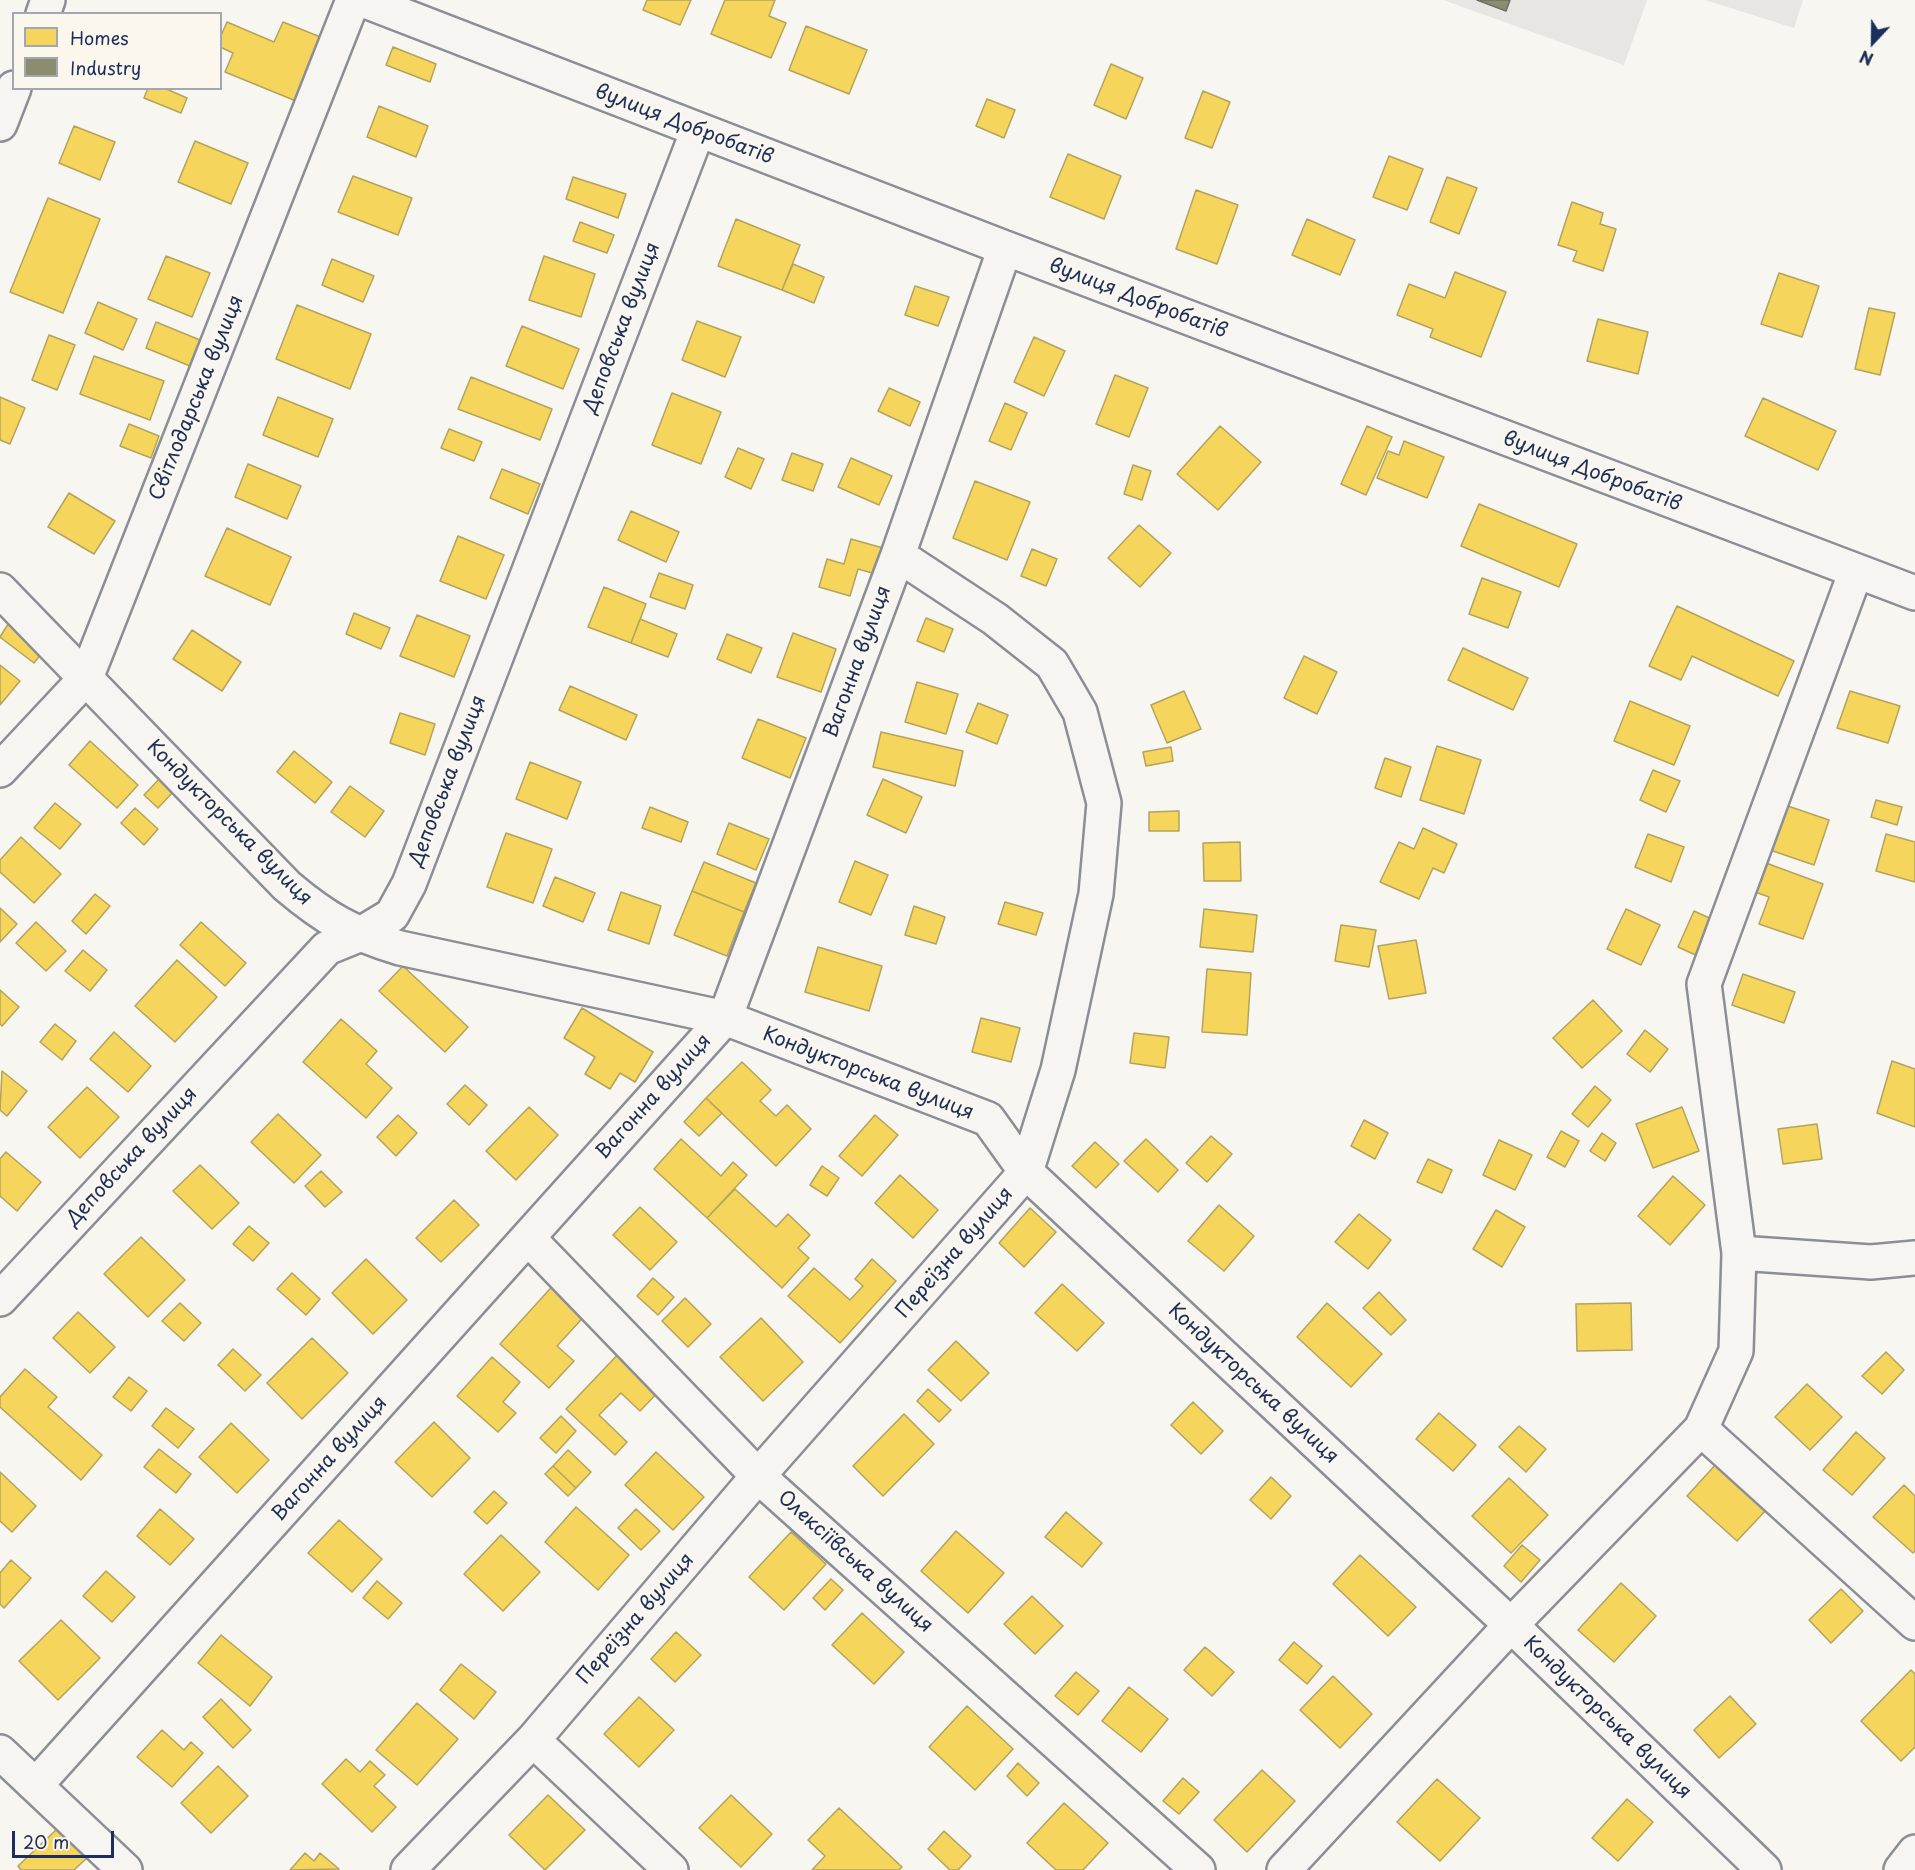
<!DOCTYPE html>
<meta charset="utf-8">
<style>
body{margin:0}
#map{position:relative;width:1915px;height:1870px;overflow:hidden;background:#f8f6f0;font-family:"Playpen Sans",sans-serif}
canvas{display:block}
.legend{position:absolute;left:12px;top:12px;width:210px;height:78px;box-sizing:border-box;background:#fbf7ec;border:2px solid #a1a7b3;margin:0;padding:8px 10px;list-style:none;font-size:18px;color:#1b2f5e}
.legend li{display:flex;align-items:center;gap:12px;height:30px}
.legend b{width:30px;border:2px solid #a1a7b3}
.north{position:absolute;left:1843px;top:12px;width:60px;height:60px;-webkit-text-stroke:4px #fbf7ec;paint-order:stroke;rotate:202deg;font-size:16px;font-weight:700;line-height:24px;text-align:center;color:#1b2f5e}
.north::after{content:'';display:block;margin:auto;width:21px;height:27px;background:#1b2f5e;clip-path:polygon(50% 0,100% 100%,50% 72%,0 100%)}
.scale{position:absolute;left:12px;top:1831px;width:102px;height:27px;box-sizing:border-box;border:3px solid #1b2f5e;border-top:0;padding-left:8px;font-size:18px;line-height:21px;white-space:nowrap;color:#1b2f5e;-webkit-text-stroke:4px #fbf7ec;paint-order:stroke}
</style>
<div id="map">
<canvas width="1915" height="1870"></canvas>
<ul class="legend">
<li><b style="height:16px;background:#f6d55c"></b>Homes</li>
<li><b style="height:16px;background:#8c8c6e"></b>Industry</li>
</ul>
<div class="north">N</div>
<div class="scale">20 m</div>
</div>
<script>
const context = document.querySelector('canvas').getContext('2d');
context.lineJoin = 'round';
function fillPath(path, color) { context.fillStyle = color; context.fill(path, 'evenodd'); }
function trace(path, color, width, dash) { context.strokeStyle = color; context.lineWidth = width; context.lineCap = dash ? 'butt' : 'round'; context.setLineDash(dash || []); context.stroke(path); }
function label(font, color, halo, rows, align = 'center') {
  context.font = font + ' "Playpen Sans",sans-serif'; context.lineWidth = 6; context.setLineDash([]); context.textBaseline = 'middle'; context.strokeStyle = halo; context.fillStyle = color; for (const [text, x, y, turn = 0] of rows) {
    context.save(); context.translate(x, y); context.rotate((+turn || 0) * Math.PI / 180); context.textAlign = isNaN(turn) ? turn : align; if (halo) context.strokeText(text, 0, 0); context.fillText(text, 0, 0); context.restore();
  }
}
fillPath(new Path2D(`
 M1443 0H1647L1624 65Z
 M1705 0H1803L1794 28Z`), '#e7e6e2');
const homes = new Path2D(`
 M647 0H691L680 25 643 10Z
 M725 0H775L769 16 786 23 771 58 711 34Z
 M227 22 274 42 283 22 323 38 296 101 225 72 233 53 220 47V38Z
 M806 26 867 50 849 94 789 70Z
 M393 47 436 64 430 82 386 65Z
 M1111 64 1143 78 1126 119 1094 105Z
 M148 88H164L187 98 181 113 144 98Z
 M1203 91 1230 102 1212 148 1185 138Z
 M987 99 1015 110 1004 138 976 126Z
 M379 106 428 126 416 157 367 137Z
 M74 126 115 142 100 180 59 163Z
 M195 141 248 163 231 204 178 182Z
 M1068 154 1121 176 1104 219 1050 197Z
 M1389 156 1423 169 1407 210 1373 197Z
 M353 176 412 198 398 235 338 212Z
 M573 177 626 194 618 218 566 199Z
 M1447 177 1477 188 1459 234 1430 222Z
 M1196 190 1238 205 1217 264 1176 249Z
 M48 198 100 219 63 313 10 292Z
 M1572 202 1603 213 1600 224 1616 229 1603 271 1573 261 1577 251 1558 245Z
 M736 219 800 245 782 290 718 266Z
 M1307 219 1355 240 1340 275 1292 255Z
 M580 222 614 235 607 253 573 241Z
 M166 256 210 273 192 317 148 299Z
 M544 256 595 274 581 317 529 300Z
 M332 259 374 276 363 302 322 285Z
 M793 264 824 277 814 303 782 290Z
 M1455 272 1506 292 1481 357 1430 337 1433 329 1397 315 1409 284 1445 298Z
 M1779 273 1819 286 1802 337 1761 324Z
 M915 286 949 297 938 326 905 315Z
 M98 302 137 319 123 350 85 333Z
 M297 305 371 334 350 389 276 359Z
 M1869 308 1895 313 1880 375 1855 369Z
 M1598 319 1648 332 1638 374 1587 361Z
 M697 321 741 337 725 377 682 360Z
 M156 322 200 340 190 366 146 348Z
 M522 326 579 349 563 389 506 366Z
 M49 335 75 345 57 390 32 380Z
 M1034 337 1065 351 1044 396 1014 382Z
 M94 356 164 381 150 420 80 394Z
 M1115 375 1148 388 1129 437 1096 424Z
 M471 377 552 409 540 440 458 409Z
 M889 388 920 402 910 426 878 411Z
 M672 393 721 412 701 464 652 445Z
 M0 397 25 408 10 444 0 440Z
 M278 397 333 419 318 457 263 435Z
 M1763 398 1836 431 1818 470 1745 436Z
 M1005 403 1027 413 1011 450 989 441Z
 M129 424 159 436 151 458 120 446Z
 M1220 426 1261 462 1218 510 1177 474Z
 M1367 426 1392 437 1366 495 1341 484Z
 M449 429 482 442 474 461 441 448Z
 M1404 441 1444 457 1427 498 1377 478 1388 451 1399 455Z
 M738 448 764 459 751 489 725 477Z
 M792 453 823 464 813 491 782 480Z
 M851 458 892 476 879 505 838 487Z
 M248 464 301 486 287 519 235 497Z
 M1133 465 1151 471 1142 500 1124 494Z
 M502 469 540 484 528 514 490 498Z
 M975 481 1030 502 1007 560 953 538Z
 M69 493 115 521 94 554 48 527Z
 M1479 504 1577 544 1559 587 1461 546Z
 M631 511 679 532 666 562 618 540Z
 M1139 525 1171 553 1140 587 1108 558Z
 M227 528 291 557 270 605 205 576Z
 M458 536 504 555 486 599 440 581Z
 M851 539 883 548 876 574 858 569 850 596 819 587 827 559 844 564Z
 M1032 549 1057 559 1046 586 1021 576Z
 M659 573 693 585 685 609 650 597Z
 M1482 578 1521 592 1508 628 1469 614Z
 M604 587 646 604 631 643 588 627Z
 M1677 606 1794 661 1778 696 1692 656 1681 680 1649 666Z
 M354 613 390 628 381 649 346 634Z
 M417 615 470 636 454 677 400 656Z
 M926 618 953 629 944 652 917 641Z
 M640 619 677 634 668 657 631 643Z
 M10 621 45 649 34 663 0 637Z
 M192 630 241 662 222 691 173 659Z
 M793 633 836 649 821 692 777 677Z
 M727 634 762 648 751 673 717 659Z
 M1463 648 1528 678 1513 710 1448 680Z
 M1304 656 1337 672 1317 714 1284 698Z
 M0 665 20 681 0 705Z
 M917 682 958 694 946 734 905 722Z
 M570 686 637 715 626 740 559 710Z
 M1184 691 1201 729 1167 743 1151 705Z
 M1850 691 1900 706 1888 743 1837 728Z
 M1630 701 1690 726 1674 765 1614 741Z
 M978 703 1008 715 997 744 966 732Z
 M400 713 435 724 425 755 390 743Z
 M758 719 806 738 790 778 742 758Z
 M881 732 963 751 955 786 873 767Z
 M90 741 138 785 117 808 69 765Z
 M1437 746 1481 760 1464 814 1420 800Z
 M1171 747 1173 761 1146 766 1143 752Z
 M294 751 332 782 315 803 277 772Z
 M1385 758 1411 767 1401 797 1375 788Z
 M530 762 581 782 567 819 516 799Z
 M1653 770 1680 781 1666 812 1640 800Z
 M161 777 175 790 158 808 144 795Z
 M883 779 922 797 906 833 867 815Z
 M350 786 384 811 365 837 331 812Z
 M1876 800 1902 807 1897 825 1871 817Z
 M55 803 81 824 60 849 34 828Z
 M1782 804 1829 820 1814 865 1767 849Z
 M650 807 688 822 681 842 642 828Z
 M135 808 158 829 144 845 121 823Z
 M1179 811V831H1149V812Z
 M729 823 769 839 756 870 717 854Z
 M1423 828 1457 844 1444 873 1433 868 1419 899 1380 882 1399 842 1414 849Z
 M506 833 552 849 533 903 487 887Z
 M1648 834 1684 847 1671 882 1635 867Z
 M1886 834 1915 842V882L1876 871Z
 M21 837 61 874 34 903 0 872V860Z
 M1240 842 1241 881H1204L1203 843Z
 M855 861 888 875 871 915 839 902Z
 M704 862 756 883 744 912 692 891Z
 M1766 863 1823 884 1803 939 1759 924 1769 897 1755 892Z
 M555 877 595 893 583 922 543 906Z
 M692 891 744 912 727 956 674 935Z
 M621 892 661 906 649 944 608 930Z
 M95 894 110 906 86 934 72 921Z
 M1005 902 1043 913 1036 935 998 924Z
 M914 906 945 917 936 944 905 935Z
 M0 908 17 924 0 942Z
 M1204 909 1257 915 1253 952 1200 947Z
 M1626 909 1660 925 1641 965 1607 949Z
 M1694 911 1716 921 1700 957 1678 947Z
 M36 922 66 951 46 971 16 943Z
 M201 922 246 963 225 986 180 945Z
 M1341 925 1376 930 1369 967 1335 961Z
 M1416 940 1426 993 1389 999 1378 946Z
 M818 947 882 966 869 1011 805 992Z
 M83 950 107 970 90 991 65 971Z
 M177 960 217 997 175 1042 135 1006Z
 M403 966 468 1027 445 1052 379 991Z
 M1207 969 1251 973 1247 1035 1202 1032Z
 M1743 974 1795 992 1784 1023 1732 1005Z
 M0 990 19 1007 2 1026 0 1024Z
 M1593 1000 1622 1031 1582 1068 1553 1038Z
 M582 1008 653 1052 635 1082 620 1073 610 1089 585 1074 595 1057 564 1038Z
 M981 1018 1020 1028 1011 1062 972 1052Z
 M341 1019 377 1051 366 1064 392 1088 366 1118 303 1062Z
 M55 1024 76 1041 62 1060 40 1042Z
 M1645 1030 1668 1049 1650 1072 1627 1054Z
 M114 1032 151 1066 128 1092 90 1059Z
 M1134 1033 1169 1037 1165 1068 1130 1063Z
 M1892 1061 1915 1069V1127L1877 1113Z
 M742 1062 771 1090 760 1101 776 1116 787 1105 811 1129 776 1166 706 1098Z
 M2 1071 27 1091 7 1116 0 1110Z
 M465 1085 487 1105 469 1125 447 1104Z
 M1595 1086 1611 1100 1588 1127 1572 1114Z
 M87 1087 119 1117 80 1158 48 1127Z
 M706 1098 722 1113 699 1136 684 1122Z
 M529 1107 558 1135 516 1180 486 1151Z
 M1682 1107 1699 1151 1653 1168 1636 1124Z
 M278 1114 321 1155 294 1183 251 1142Z
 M398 1115 417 1133 396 1156 377 1137Z
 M875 1115 898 1135 862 1176 839 1156Z
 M1364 1120 1388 1133 1375 1159 1351 1146Z
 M1817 1124 1822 1159 1783 1164 1778 1129Z
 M1561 1131 1579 1141 1565 1167 1547 1157Z
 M1602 1133 1616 1143 1605 1161 1590 1151Z
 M1211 1136 1232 1154 1207 1182 1186 1163Z
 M681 1139 721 1176 733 1162 747 1175 707 1218 654 1169Z
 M1146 1139 1178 1170 1158 1192 1124 1161Z
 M1499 1140 1532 1155 1515 1190 1483 1175Z
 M1095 1142 1119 1164 1096 1188 1072 1166Z
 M6 1152 41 1182 17 1211 0 1196V1159Z
 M1428 1159 1452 1170 1442 1193 1417 1182Z
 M200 1165 239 1203 212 1229 173 1191Z
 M822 1166 839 1178 827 1196 810 1185Z
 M321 1171 342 1192 325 1207 305 1186Z
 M900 1175 938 1210 913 1238 875 1203Z
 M1673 1176 1705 1205 1670 1245 1638 1216Z
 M735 1189 776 1227 788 1214 810 1235 798 1248 809 1258 782 1288 707 1218Z
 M454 1200 479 1225 441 1262 416 1238Z
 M1219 1205 1254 1236 1224 1271 1188 1241Z
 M640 1207 677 1242 650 1270 613 1235Z
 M1030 1208 1056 1232 1024 1267 999 1243Z
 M1496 1210 1525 1227 1502 1267 1473 1249Z
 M1359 1214 1391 1240 1368 1269 1335 1242Z
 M249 1226 269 1243 253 1261 233 1244Z
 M141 1237 185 1280 148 1317 104 1274Z
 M366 1259 407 1300 373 1334 332 1293Z
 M872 1259 896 1281 840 1343 788 1296 814 1268 850 1300 863 1286 855 1279Z
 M292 1273 320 1299 306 1315 277 1289Z
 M653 1278 674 1297 658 1315 637 1296Z
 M558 1280 590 1310 557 1346 574 1361 549 1388 500 1344Z
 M1062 1284 1104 1323 1077 1351 1035 1313Z
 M1379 1292 1406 1320 1391 1335 1363 1308Z
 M685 1298 711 1324 688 1347 662 1321Z
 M180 1303 201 1323 184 1341 162 1321Z
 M1327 1303 1382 1354 1351 1387 1297 1337Z
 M1631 1303 1632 1350 1577 1351 1576 1304Z
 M78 1312 115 1347 90 1373 53 1338Z
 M761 1318 803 1362 763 1401 720 1357Z
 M312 1338 348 1373 302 1419 267 1383Z
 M956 1341 989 1373 961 1401 928 1370Z
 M624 1348 664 1386 640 1411 621 1393 599 1415 627 1442 615 1455 566 1409Z
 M233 1349 261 1375 245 1391 218 1365Z
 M1886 1352 1904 1370 1882 1394 1862 1376Z
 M492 1357 520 1382 503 1402 516 1413 498 1432 457 1396Z
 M25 1369 57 1397 48 1407 102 1455 81 1480 0 1407V1397Z
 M129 1377 147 1391 131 1411 113 1397Z
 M1807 1384 1842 1417 1810 1450 1775 1417Z
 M928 1389 951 1410 939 1422 917 1401Z
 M1193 1402 1223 1431 1201 1454 1171 1425Z
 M166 1408 194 1429 178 1448 152 1426Z
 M1439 1413 1476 1445 1453 1471 1416 1439Z
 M904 1414 934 1444 883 1496 853 1466Z
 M561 1416 576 1431 556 1453 540 1438Z
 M434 1422 470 1458 432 1497 395 1462Z
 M231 1423 269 1460 237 1493 199 1457Z
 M1519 1426 1546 1449 1526 1472 1499 1447Z
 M1856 1432 1885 1458 1852 1495 1823 1470Z
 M159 1449 191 1474 176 1493 144 1467Z
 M568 1450 591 1472 576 1488 553 1466Z
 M656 1452 704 1497 673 1530 625 1485Z
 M1718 1462 1768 1508 1737 1541 1687 1496Z
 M553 1466 576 1488 568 1496 545 1474Z
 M0 1472 36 1506 12 1532 0 1521Z
 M1271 1477 1291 1496 1271 1519 1250 1500Z
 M1509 1478 1548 1515 1511 1553 1472 1516Z
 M1904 1485 1915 1496V1551L1913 1553 1873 1517Z
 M494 1491 507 1503 487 1524 474 1512Z
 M576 1507 629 1555 598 1590 545 1542Z
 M160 1509 194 1539 170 1565 137 1536Z
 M636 1509 660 1531 641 1550 618 1528Z
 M1066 1512 1102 1543 1082 1567 1045 1537Z
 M339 1520 382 1559 352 1592 308 1553Z
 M956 1531 1004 1573 968 1613 921 1571Z
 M791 1532 826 1564 784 1610 749 1577Z
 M501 1535 540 1572 503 1611 464 1574Z
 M1522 1545 1540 1560 1521 1582 1504 1566Z
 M1360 1555 1416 1607 1388 1636 1333 1584Z
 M11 1560 31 1578 4 1608 0 1604V1573Z
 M106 1571 135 1597 112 1622 83 1596Z
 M831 1579 843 1590 825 1610 813 1598Z
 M377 1581 402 1603 388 1619 363 1598Z
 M1621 1583 1656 1616 1614 1662 1578 1630Z
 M1841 1589 1863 1611 1831 1643 1809 1620Z
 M1032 1596 1063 1626 1035 1654 1004 1624Z
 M862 1613 904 1652 874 1684 832 1645Z
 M61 1620 100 1658 58 1700 19 1661Z
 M676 1632 701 1655 675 1682 651 1659Z
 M221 1635 272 1677 250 1706 198 1663Z
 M1294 1642 1322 1666 1307 1684 1279 1660Z
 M1205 1647 1234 1672 1212 1696 1184 1670Z
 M461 1664 496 1692 474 1719 440 1690Z
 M1911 1670 1915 1674V1747L1901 1761 1861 1721Z
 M1076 1672 1099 1691 1078 1715 1055 1696Z
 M1333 1676 1372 1714 1340 1748 1300 1710Z
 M1129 1687 1168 1719 1141 1752 1102 1721Z
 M1730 1696 1756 1724 1719 1758 1694 1730Z
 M639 1697 674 1730 639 1767 604 1734Z
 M221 1699 251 1730 233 1748 203 1717Z
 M417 1703 458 1739 417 1785 376 1750Z
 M967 1706 1013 1749 975 1790 929 1747Z
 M162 1730 184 1750 191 1742 203 1753 172 1787 137 1757Z
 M346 1759 360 1772 370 1761 385 1775 374 1786 396 1807 372 1832 322 1784Z
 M1018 1763 1039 1783 1027 1796 1007 1776Z
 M218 1766 248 1796 211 1833 181 1803Z
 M1262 1770 1295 1801 1247 1852 1214 1820Z
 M1183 1778 1199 1792 1179 1814 1163 1801Z
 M1437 1779 1480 1818 1440 1861 1397 1822Z
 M548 1795 585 1830 545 1870 509 1835Z
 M731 1795 772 1834 741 1867 699 1828Z
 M1627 1799 1653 1822 1618 1861 1592 1838Z
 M1064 1803 1108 1843 1083 1870H1056L1027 1843Z
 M839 1808 902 1867 899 1870H812L825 1856 808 1840Z
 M58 1828 87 1858 74 1870H21L18 1866Z
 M944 1831 971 1856 958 1870H950L928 1849Z
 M305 1853 314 1861 320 1853 339 1869 290 1870Z`);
fillPath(homes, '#f6d55c');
trace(homes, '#b4a35d', 1.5);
const industry = new Path2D(`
 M1477 0H1510L1506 11Z`);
fillPath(industry, '#8c8c6e');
trace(industry, '#6a7069', 1.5);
const minor = new Path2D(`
 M363 0 1005 248 1915 593
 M43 14 48 0
 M0 124 14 88
 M0 590 287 886C326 919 351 933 400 948L725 1018 988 1119 1026 1172 1511 1625 1764 1870
 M0 770 86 678 353 0
 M528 1238 758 1476 1198 1870
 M1739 1253 1871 1262 1915 1258
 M0 1299 327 948 359 935 392 915 409 884 698 130
 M1701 1429 1915 1623
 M533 1740 671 1870
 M0 1752 125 1870
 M36 1785 725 1018 898 555 1005 248
 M408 1870 533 1740 758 1476 1026 1172 1058 1070 1096 894 1104 803 1080 712 1052 664 995 619 898 555
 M1284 1870 1511 1625 1701 1429 1736 1351 1739 1253 1704 984 1856 571
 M1901 1870 1915 1852`);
trace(minor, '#8b8e94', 38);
trace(minor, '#f6f5f1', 33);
label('20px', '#1b2f5e', '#fbf7ec', [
 ["вулиця Добробатів",684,125,21],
 ["вулиця Добробатів",1138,299,21],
 ["Деповська вулиця",622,328,-69],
 ["Світлодарська вулиця",197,398,-68],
 ["вулиця Добробатів",1592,472,21],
 ["Вагонна вулиця",858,662,-70],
 ["Деповська вулиця",448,781,-69],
 ["Кондукторська вулиця",229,823,45],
 ["Кондукторська вулиця",868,1074,21],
 ["Вагонна вулиця",654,1097,-48],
 ["Деповська вулиця",132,1157,-47],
 ["Переїзна вулиця",955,1253,-49],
 ["Кондукторська вулиця",1253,1384,43],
 ["Вагонна вулиця",330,1459,-48],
 ["Олексіївська вулиця",855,1562,42],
 ["Переїзна вулиця",636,1619,-49],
 ["Кондукторська вулиця",1607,1718,44]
]);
</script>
